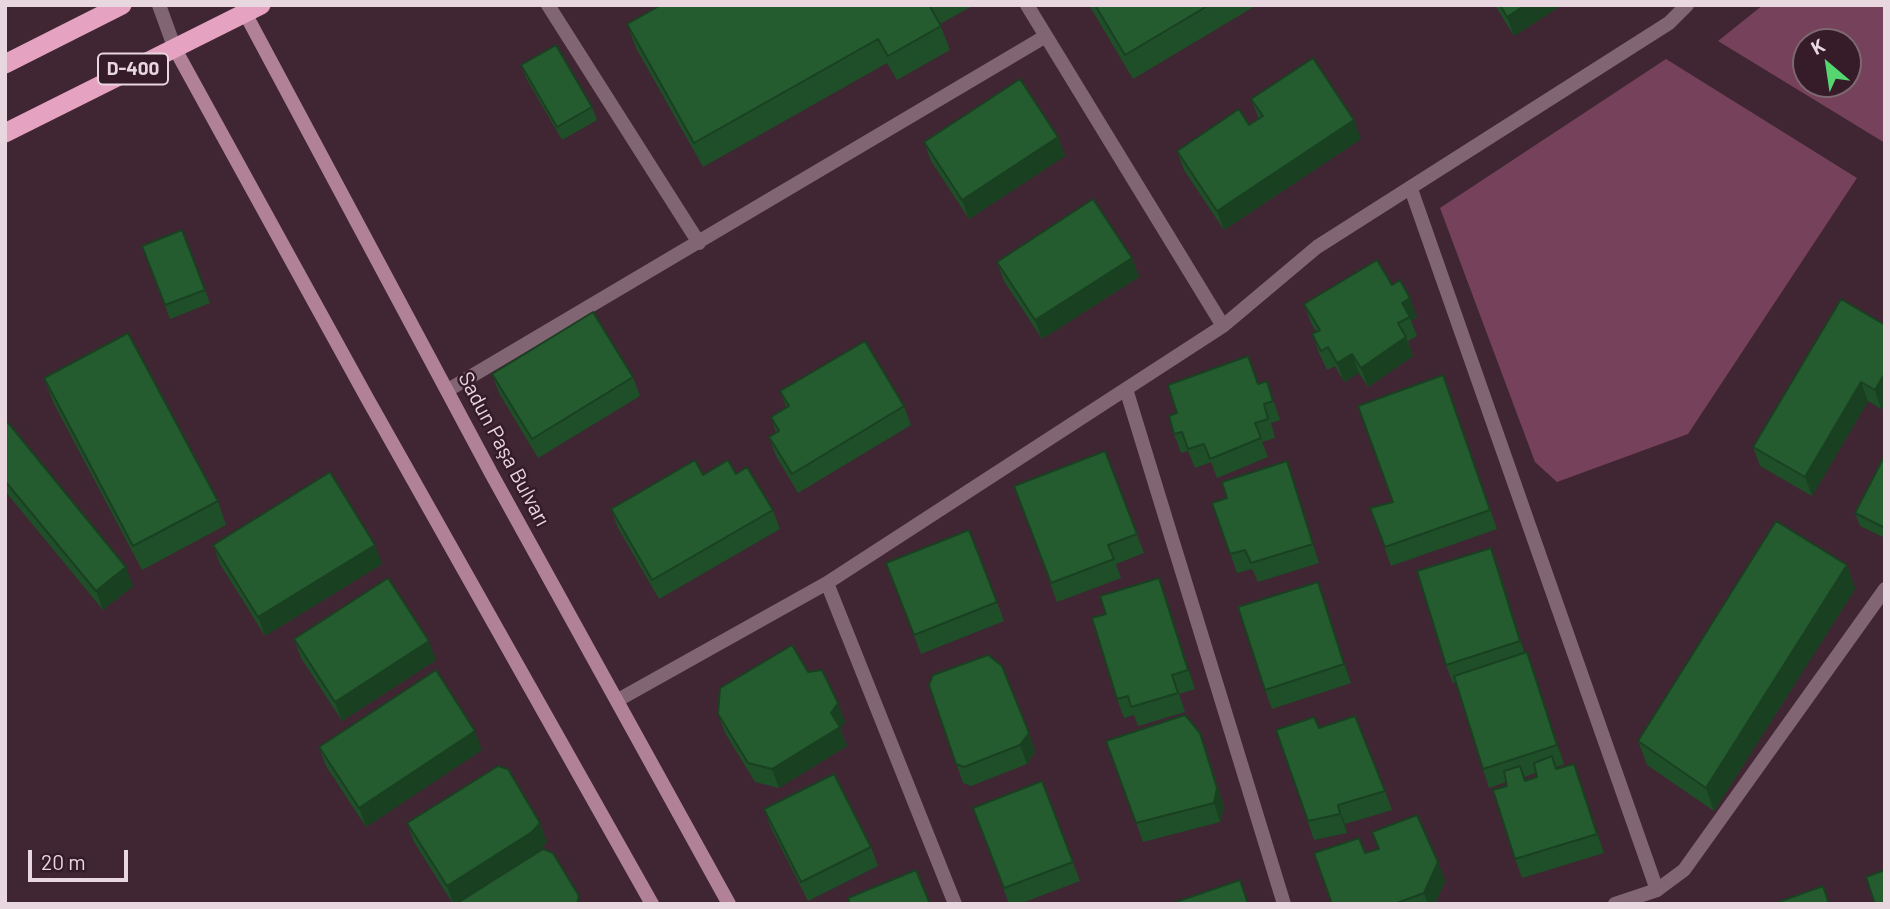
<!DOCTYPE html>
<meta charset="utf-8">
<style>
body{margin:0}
#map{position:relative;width:1890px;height:909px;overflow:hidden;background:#3f2632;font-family:Barlow,sans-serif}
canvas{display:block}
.frame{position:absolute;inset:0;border:7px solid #e9d7df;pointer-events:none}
.north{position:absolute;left:1792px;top:28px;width:70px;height:70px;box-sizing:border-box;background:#351c28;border:2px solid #7d6771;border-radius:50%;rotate:331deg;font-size:19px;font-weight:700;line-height:28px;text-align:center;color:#e9d7df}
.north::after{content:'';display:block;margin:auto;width:24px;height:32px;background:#56d671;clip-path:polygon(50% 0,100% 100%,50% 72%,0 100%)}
.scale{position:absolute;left:28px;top:850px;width:100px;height:32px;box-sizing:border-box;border:4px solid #e9d7df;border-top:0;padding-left:9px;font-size:21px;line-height:24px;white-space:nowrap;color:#e9d7df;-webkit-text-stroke:5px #351c28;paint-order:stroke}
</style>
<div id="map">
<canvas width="1890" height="909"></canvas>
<div class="frame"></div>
<div class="north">K</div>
<div class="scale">20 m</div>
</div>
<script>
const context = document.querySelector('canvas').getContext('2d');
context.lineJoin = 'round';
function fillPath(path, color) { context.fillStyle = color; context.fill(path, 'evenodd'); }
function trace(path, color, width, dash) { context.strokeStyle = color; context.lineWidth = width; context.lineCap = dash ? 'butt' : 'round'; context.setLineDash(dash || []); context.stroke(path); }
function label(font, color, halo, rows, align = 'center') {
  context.font = font + ' Barlow,sans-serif'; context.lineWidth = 5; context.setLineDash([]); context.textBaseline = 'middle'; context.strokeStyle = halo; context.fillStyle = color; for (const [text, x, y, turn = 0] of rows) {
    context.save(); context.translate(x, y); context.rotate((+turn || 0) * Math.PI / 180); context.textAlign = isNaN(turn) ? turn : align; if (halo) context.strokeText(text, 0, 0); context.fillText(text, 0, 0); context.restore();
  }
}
fillPath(new Path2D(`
 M1763 5H1885V143L1718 41ZM1806 42H1848V84H1806Z
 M1666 59 1857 178 1688 434 1557 482 1535 462 1440 208Z`), '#76415b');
trace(new Path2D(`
 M548 5 699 243
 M1027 5 1223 326
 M1411 189 1657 890
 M1126 389 1284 904
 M448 390 1046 36
 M827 583 955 904
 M618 700 827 583 1223 326 1317 247 1669 23 1687 5`), '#826572', 14);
trace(new Path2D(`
 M159 5 175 49
 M1615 904 1657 890 1684 870 1885 589`), '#826572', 14);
trace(new Path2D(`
 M245 13 491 473 729 904
 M175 49 367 398 652 904`), '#b18297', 14);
trace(new Path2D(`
 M5 64 122 5
 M5 133 261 5`), '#e5a3c1', 19);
fillPath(new Path2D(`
 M661 5H974L940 24 950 50 897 80 887 63 703 167 636 48 627 24Z
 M1089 5H1257L1133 79Z
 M1495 5H1562L1514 36Z
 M521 65 592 107 597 120 562 140 526 78Z
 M1251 99 1361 139 1224 230 1184 170 1177 151 1249 125 1259 119Z
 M1058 137 1065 156 969 219 931 161 924 142Z
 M182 230 210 303 170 319 142 246Z
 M1132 258 1139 277 1042 339 1004 281 997 262Z
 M1392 285 1417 317 1411 321 1417 336 1408 341 1413 356 1368 387 1359 373 1344 382 1335 366 1327 370 1319 353 1312 334 1316 332 1311 323 1304 304Z
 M1885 325V404L1881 409 1868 401 1812 496 1760 466 1753 447Z
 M492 374 633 377 640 396 538 458 499 393Z
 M1443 375 1497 529 1391 566 1370 508 1393 502Z
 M44 378 218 501 226 525 142 570 53 402Z
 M1267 381 1280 420 1271 423 1275 438 1262 442 1268 457 1217 478 1211 462 1195 468 1188 451 1181 453 1174 434 1258 384Z
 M780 391 904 406 911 425 798 493 776 456 769 437 776 433 771 417 786 407Z
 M5 419 133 586 103 610 5 491Z
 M1105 451 1144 553 1116 564 1121 578 1057 602 1014 486Z
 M1885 455V538L1860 526 1855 513Z
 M1287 461 1319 563 1258 582 1252 569 1237 573 1212 503 1227 498Z
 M736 474 773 510 780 529 659 599 618 528 611 509 703 475Z
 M213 545 382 564 265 636 220 564Z
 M886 563 997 602 1004 621 921 654Z
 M1847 565 1855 589 1714 811 1647 765 1638 741Z
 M1498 567 1525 653 1527 652 1534 671 1564 764 1556 767 1557 769 1581 783 1604 853 1522 878 1515 859 1506 782 1489 788 1456 683H1453L1446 665ZM1536 773 1537 777 1525 781 1524 777Z
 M1318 582 1351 683 1272 709 1265 690Z
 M1166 597 1195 689 1179 694 1185 712 1138 726 1134 715 1124 718 1117 699Z
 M294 639 436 660 342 721 301 658Z
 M808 672 838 703 845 722 840 729 847 746 779 788 755 782 725 733 718 714Z
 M929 685 1029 733 1035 752 1027 764 971 786 963 783Z
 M1319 728 1385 791 1392 810 1345 824 1347 833 1314 840 1276 730Z
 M1106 741 1207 752 1224 807 1220 822 1143 842Z
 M319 747 482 750 366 827 326 766Z
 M1042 781 1080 881 1019 904H1009L973 808Z
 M764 809 871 847 878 866 808 901 771 828Z
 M407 823 547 842 539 851 456 904H453L414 842Z
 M1372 832 1438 862 1445 881 1435 904H1332L1365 853 1378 849Z`), '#1f4f28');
fillPath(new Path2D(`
 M1525 5H1562L1514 36 1507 17Z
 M1354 120 1361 139 1224 230 1217 211Z
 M1058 137 1065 156 969 219 962 200Z
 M1132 258 1139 277 1042 339 1035 320Z
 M1410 298 1417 317 1411 321 1402 303Z
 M1406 337 1413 356 1368 387 1361 368Z
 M1352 354 1359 373 1344 382 1337 363Z
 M1885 373V404L1881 409 1875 390Z
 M1861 382 1868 401 1812 496 1805 477Z
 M1287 461 1294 480 1319 563 1313 544Z
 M375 545 382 564 265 636 258 617Z
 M1491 548 1498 567 1527 660 1520 641Z
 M1847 565 1855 589 1714 811 1706 788Z
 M126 567 133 586 103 610 96 591Z
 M1159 578 1166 597 1195 689 1188 670Z
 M1318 582 1325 601 1351 683 1344 664Z
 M429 641 436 660 342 721 335 702Z
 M1527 652 1534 671 1564 764 1557 745Z
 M838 703 845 722 840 729 847 746 779 788 772 769 831 713Z
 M475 731 482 750 366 827 359 808Z
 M1029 733 1035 752 1027 764 1020 745Z
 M1200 733 1207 752 1224 807 1220 822 1214 803Z
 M1574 764 1581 783 1604 853 1597 834Z
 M1338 805 1345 824 1347 833 1340 814Z
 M540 823 547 842 539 851 456 904H453L447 886Z
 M1438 862 1445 881 1435 904H1428L1424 893Z`), '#194021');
const building = new Path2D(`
 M661 5H929L941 26 888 56 878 39 694 143 627 24Z
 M1095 5H1209L1125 55Z
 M1500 5H1525L1507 17Z
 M556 45 592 107 557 127 521 65Z
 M1313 58 1354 120 1217 211 1177 151 1239 109 1249 125 1263 116 1251 99Z
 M1020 79 1058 137 962 200 924 142Z
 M1093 199 1132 258 1035 320 997 262Z
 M182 230 205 290 165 305 142 246Z
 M1377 260 1392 285 1400 280 1410 298 1402 303 1410 317 1398 323 1406 337 1361 368 1352 354 1337 363 1328 347 1321 351 1312 334 1320 330 1304 304Z
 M1841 299 1885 325V373L1875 390 1861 382 1805 477 1753 447Z
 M593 312 633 377 532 439 492 374Z
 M128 333 218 501 133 546 44 378Z
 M865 341 904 406 792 474 769 437 779 431 771 417 789 406 780 391Z
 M1248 356 1258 384 1267 381 1273 401 1264 404 1268 419 1255 423 1261 438 1210 459 1204 444 1188 449 1182 432 1174 434 1169 416 1177 413 1168 385Z
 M1443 375 1490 510 1385 547 1370 508 1393 502 1358 406Z
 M5 419 126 567 96 591 5 481Z
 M1105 451 1137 534 1108 545 1114 559 1051 583 1014 486Z
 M1885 455V528L1855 513Z
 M695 460 703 475 728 460 736 474 747 467 773 510 652 580 611 509Z
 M1287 461 1313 544 1251 563 1245 550 1230 554 1212 503 1227 498 1222 482Z
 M330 472 375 545 258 617 213 545Z
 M1776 521 1847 565 1706 788 1638 741Z
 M969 530 997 602 914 635 886 563Z
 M1491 548 1520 641 1446 665 1417 571Z
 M388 578 429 641 335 702 294 639Z
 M1159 578 1188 670 1172 675 1178 693 1131 707 1128 696 1117 699 1092 618 1106 614 1100 596Z
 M1318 582 1344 664 1265 690 1238 607Z
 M792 645 808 672 822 670 838 703 831 713 840 727 772 769 748 763 718 714 720 688Z
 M1527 652 1557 745 1483 769 1454 676Z
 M988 655 1002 666 1029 733 1020 745 964 767 956 764 929 685 933 675Z
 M436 670 475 731 359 808 319 747Z
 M1185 715 1200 733 1217 788 1214 803 1136 823 1106 741Z
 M1355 716 1385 791 1338 805 1340 814 1308 821 1276 730 1314 717 1319 728Z
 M1552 756 1556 769 1574 764 1597 834 1515 859 1493 790 1507 786 1504 771 1520 766 1525 781 1537 777 1534 763Z
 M498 766 508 769 540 823 532 832 447 886 407 823Z
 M834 774 871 847 801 882 764 809Z
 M1042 781 1073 862 1004 888 973 808Z
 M1417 815 1438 862 1424 893 1394 904H1332L1314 853 1359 838 1365 853 1379 849 1372 832Z
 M543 849 553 853 579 896 577 904H456Z
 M916 870 930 904H850L848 898Z
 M1885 870V904H1875L1866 877Z
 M1240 880 1248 904H1170Z
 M1823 886 1829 904H1773Z`);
fillPath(building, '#245c2f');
trace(building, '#194021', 2);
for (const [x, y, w] of [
 [133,69,70]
]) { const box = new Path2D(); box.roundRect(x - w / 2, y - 15.5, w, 31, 5); context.fillStyle = '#351c28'; context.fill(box); trace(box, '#e9d7df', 2); }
label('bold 19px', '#e9d7df', null, [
 ["D-400",133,69]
]);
label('21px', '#e9d7df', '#351c28', [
 ["Sadun Paşa Bulvarı",504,449,62]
]);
</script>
